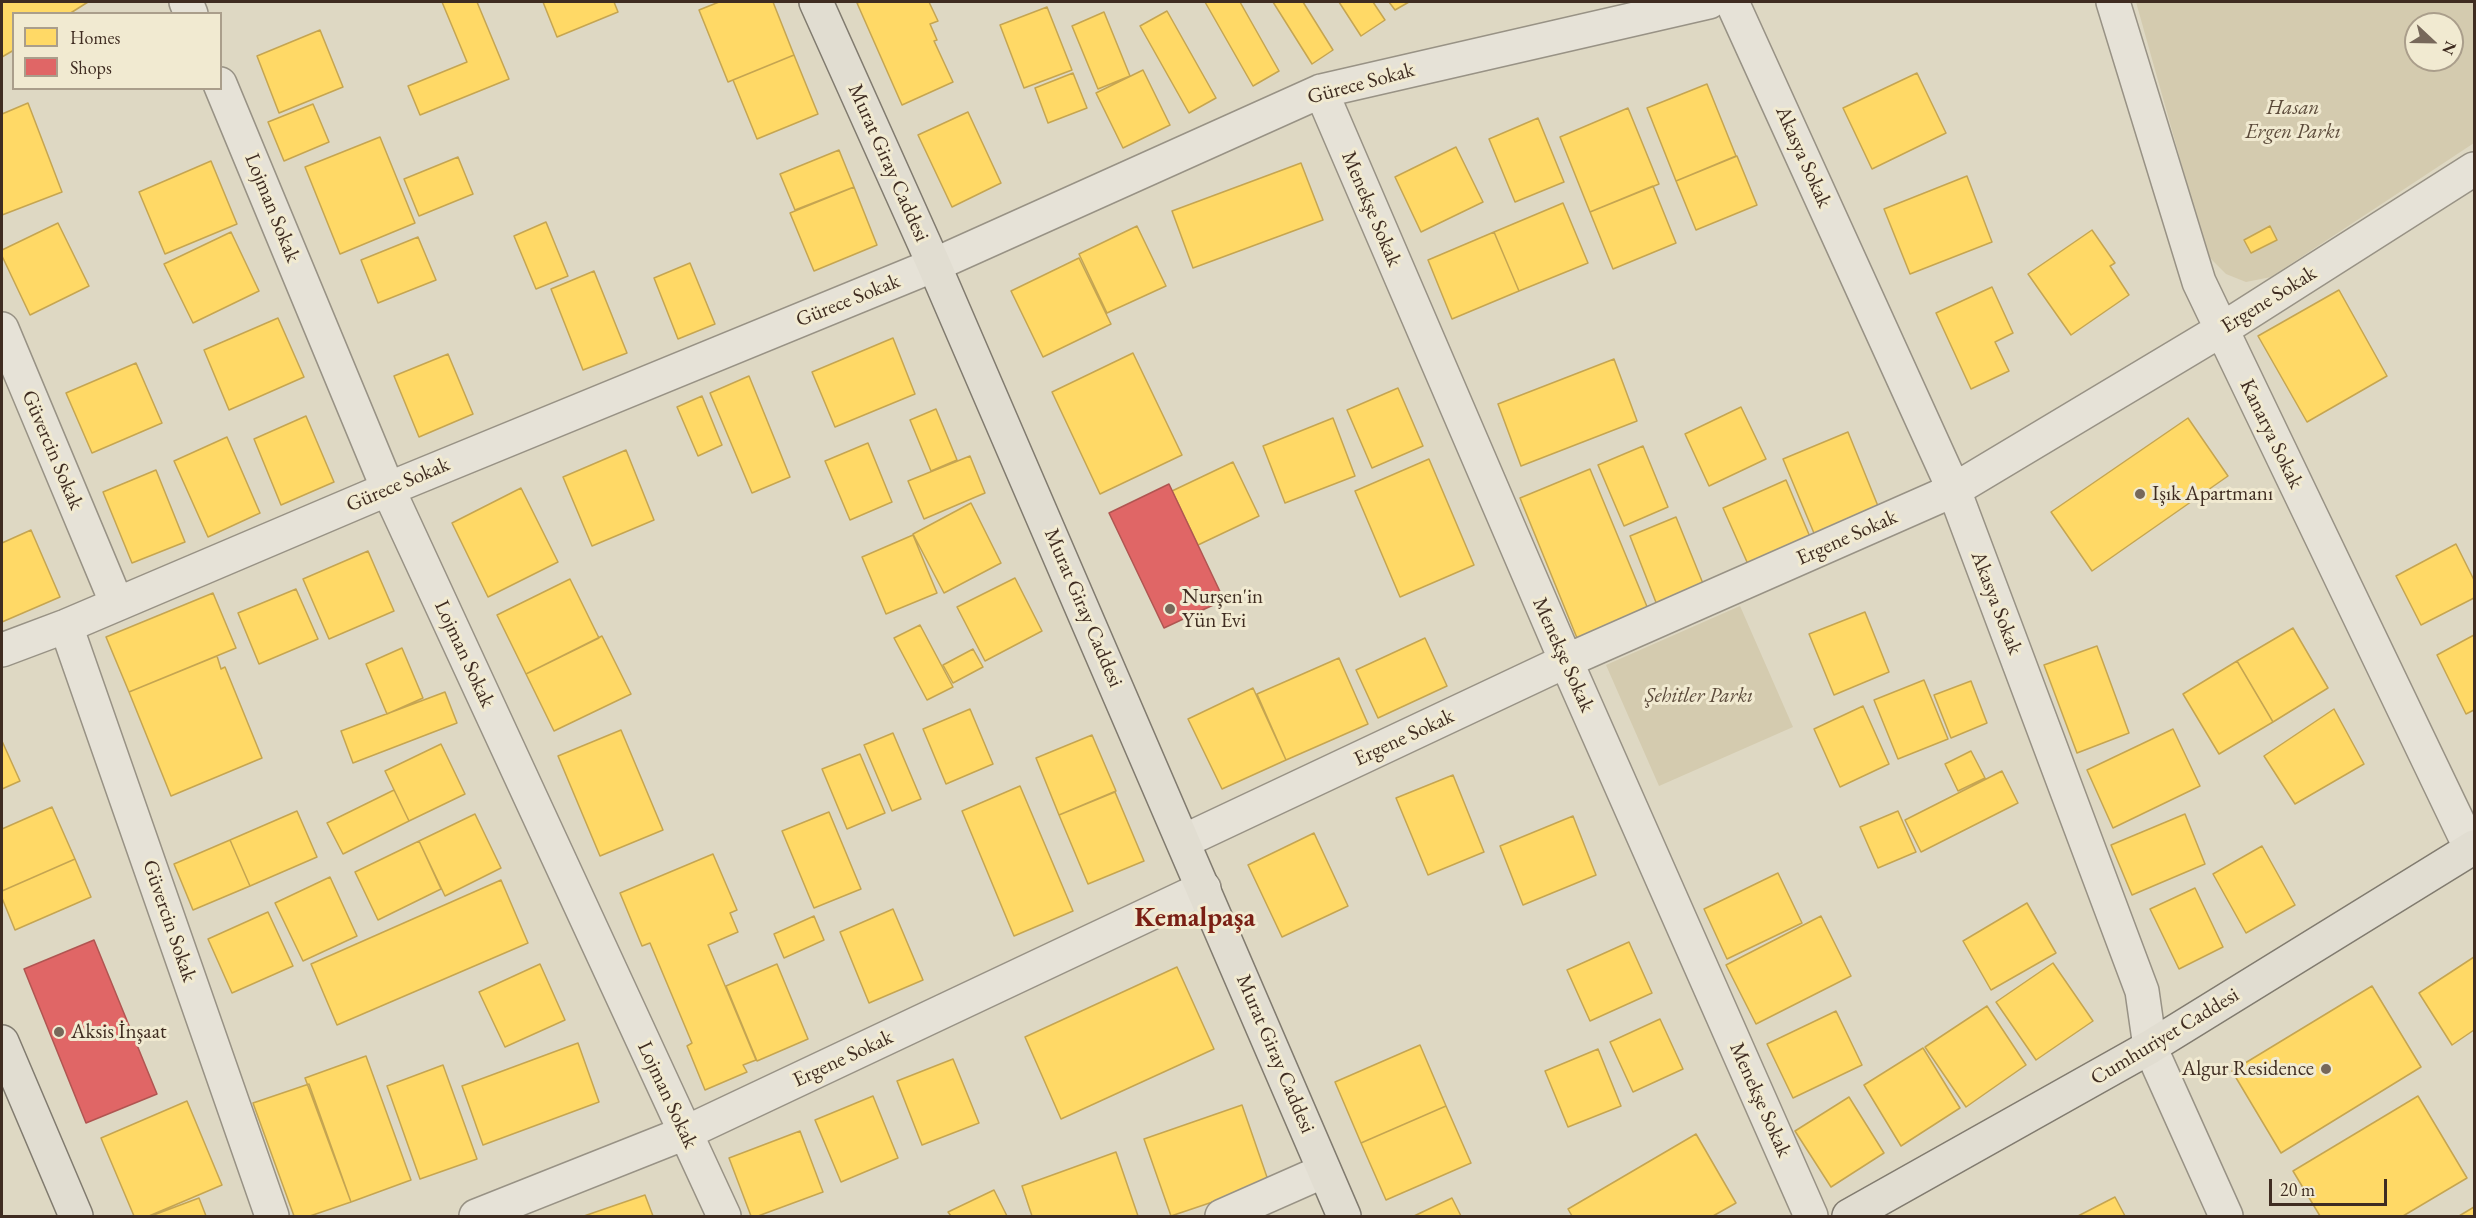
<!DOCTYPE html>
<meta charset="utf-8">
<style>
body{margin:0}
#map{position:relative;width:2476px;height:1218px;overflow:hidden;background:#ded8c3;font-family:"EB Garamond",serif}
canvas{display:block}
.frame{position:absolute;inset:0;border:3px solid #3f2c21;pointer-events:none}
.legend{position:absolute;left:12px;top:12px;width:210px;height:78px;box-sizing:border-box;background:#f1ead1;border:2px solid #aa9e8b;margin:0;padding:8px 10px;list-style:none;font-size:18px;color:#3f2c21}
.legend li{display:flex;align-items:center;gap:12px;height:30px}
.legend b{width:30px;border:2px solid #aa9e8b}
.north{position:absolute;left:2404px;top:12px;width:60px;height:60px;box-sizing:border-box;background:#f1ead1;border:2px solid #aa9e8b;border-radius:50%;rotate:112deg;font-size:16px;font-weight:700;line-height:24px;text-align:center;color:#3f2c21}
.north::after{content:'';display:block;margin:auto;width:21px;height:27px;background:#77685a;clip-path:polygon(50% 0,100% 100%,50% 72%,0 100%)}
.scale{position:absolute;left:2269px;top:1179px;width:118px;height:27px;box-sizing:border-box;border:3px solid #3f2c21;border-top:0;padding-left:8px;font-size:18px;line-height:21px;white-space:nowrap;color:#3f2c21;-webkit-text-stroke:4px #f1ead1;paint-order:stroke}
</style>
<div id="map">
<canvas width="2476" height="1218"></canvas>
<div class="frame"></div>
<ul class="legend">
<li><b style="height:16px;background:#ffd966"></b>Homes</li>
<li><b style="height:16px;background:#e06666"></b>Shops</li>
</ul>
<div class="north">N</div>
<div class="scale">20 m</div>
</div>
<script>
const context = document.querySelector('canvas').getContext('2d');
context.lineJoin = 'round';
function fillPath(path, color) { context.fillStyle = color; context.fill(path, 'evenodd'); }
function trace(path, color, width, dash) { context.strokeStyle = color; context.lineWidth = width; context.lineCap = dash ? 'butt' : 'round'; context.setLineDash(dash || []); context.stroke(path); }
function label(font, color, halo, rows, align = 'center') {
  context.font = font + ' "EB Garamond",serif'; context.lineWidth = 6; context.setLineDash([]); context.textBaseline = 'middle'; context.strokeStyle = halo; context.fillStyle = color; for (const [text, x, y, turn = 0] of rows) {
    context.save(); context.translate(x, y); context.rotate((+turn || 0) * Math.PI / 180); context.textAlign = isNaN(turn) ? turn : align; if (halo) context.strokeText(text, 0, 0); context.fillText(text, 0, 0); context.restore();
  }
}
fillPath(new Path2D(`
 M2136 2H2474V143L2271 277 2246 282 2226 274 2207 255ZM2416 24H2452V60H2416Z
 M1740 606 1793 727 1659 786 1606 665Z`), '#d4cbaf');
const homes = new Path2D(`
 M2 2H88L69 14H14V50L2 57Z
 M442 2H477L509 79 420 115 408 86 467 62Z
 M543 2H614L618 12 557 37Z
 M719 2H773L794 55 728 82 699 10Z
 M860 2H929L938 21 930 24 937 40 934 41 953 82 902 105 857 3Z
 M1205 2H1240L1279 71 1253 86Z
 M1273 2H1303L1333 50 1312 64Z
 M1339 2H1373L1385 20 1361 36Z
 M1389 2H1409L1395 10Z
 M1047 7 1072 70 1024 88 1000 25Z
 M1167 11 1216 98 1189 113 1140 26Z
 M1104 12 1130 76 1098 89 1072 26Z
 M320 30 343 87 279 113 257 56Z
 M794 55 818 114 757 139 733 80Z
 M1143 70 1170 125 1123 148 1096 93Z
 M1073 73 1087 108 1048 123 1035 88Z
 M1917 73 1946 133 1872 169 1843 108Z
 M1707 84 1736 156 1676 181 1647 108Z
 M28 103 62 192 2 215V114Z
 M313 104 329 142 284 161 268 122Z
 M1628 108 1659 184 1590 212 1560 137Z
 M968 112 1001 183 952 207 918 135Z
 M1538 118 1564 182 1515 202 1489 139Z
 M380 137 415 223 340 254 305 167Z
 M1456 147 1483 202 1421 232 1395 177Z
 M839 150 854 187 795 210 780 174Z
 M1737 156 1757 205 1696 230 1676 181Z
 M458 157 473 194 419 216 404 179Z
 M211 161 237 224 165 254 139 192Z
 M1301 163 1323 220 1193 268 1172 211Z
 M1967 176 1992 242 1910 274 1884 209Z
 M1653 186 1676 243 1613 269 1590 212Z
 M854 187 877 245 814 271 790 213Z
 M1563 203 1588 263 1519 291 1494 232Z
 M546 222 568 276 536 289 514 236Z
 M58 223 89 286 30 315 2 256V250Z
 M1137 226 1166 286 1107 313 1079 254Z
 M2270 226 2277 240 2251 253 2244 240Z
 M2092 230 2115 263 2110 266 2129 295 2071 335 2028 274Z
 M231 232 259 291 193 323 164 264Z
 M1494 232 1519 291 1452 319 1428 260Z
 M418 237 436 280 378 303 361 260Z
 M1079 258 1111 324 1043 357 1011 291Z
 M690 263 715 324 678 339 654 278Z
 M594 271 627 353 583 370 551 289Z
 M1992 287 2013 333 1995 342 2009 371 1971 389 1936 313Z
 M2339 290 2387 376 2307 422 2258 336Z
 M278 318 304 377 229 410 204 350Z
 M893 338 915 394 835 427 812 372Z
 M1133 353 1182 455 1100 494 1052 392Z
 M448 354 473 414 419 437 394 376Z
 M1614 359 1637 421 1521 466 1498 404Z
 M136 363 162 423 92 453 66 393Z
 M749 376 790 477 752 493 710 393Z
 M1398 388 1423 446 1372 468 1347 410Z
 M702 396 722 445 698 456 677 407Z
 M1741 407 1766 459 1709 486 1685 434Z
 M936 409 957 460 931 471 910 420Z
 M306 416 334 482 281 505 254 439Z
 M1333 418 1355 476 1285 503 1263 446Z
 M2188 418 2228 476 2092 571 2051 512Z
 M1848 432 1880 511 1816 538 1783 459Z
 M227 437 260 513 208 537 174 461Z
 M868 443 892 502 850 520 825 461Z
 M1643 446 1668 507 1624 526 1598 465Z
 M626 450 654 520 592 546 563 477Z
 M970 456 985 493 924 519 908 481Z
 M1429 459 1474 565 1400 597 1355 491Z
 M1233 462 1259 516 1198 545 1172 491Z
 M1590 469 1648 609 1577 638 1520 498Z
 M156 470 185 542 132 563 103 492Z
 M1786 480 1813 544 1751 571 1723 508Z
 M521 488 558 562 488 597 452 523Z
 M971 503 1001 563 944 593 913 534Z
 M1676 517 1704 586 1657 605 1630 536Z
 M31 530 60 597 2 622V543Z
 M913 535 937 593 886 614 862 557Z
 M2456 544 2474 580V598L2421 625 2396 576Z
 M368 551 394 611 329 639 303 579Z
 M1015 578 1042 631 985 661 957 607Z
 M570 579 599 638 526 674 497 615Z
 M296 589 318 639 259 664 238 613Z
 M213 593 236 648 129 692 106 637Z
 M1865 612 1889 672 1834 695 1809 634Z
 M920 625 953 687 927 700 894 638Z
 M2293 628 2328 688 2273 722 2237 661Z
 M2474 635V710L2466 714 2437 655Z
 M602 636 631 694 554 731 526 674Z
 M1425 638 1447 686 1378 718 1356 670Z
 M2097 646 2129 733 2077 753 2044 665Z
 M402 648 423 698 387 714 366 664Z
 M973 649 983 667 953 683 943 665Z
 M217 656 221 669 225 667 262 758 171 796 129 692Z
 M1339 658 1368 724 1286 760 1257 694Z
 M2237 661 2273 722 2219 754 2183 694Z
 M1924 680 1948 739 1898 759 1874 700Z
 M1971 681 1987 723 1951 738 1934 695Z
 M1253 688 1286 760 1222 789 1188 719Z
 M445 692 457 723 353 763 341 731Z
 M1863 706 1889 764 1840 787 1814 729Z
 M970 709 993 764 946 784 923 729Z
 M2334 709 2364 764 2295 804 2264 756Z
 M2173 729 2200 786 2113 828 2087 770Z
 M621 730 663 830 600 856 558 756Z
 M893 733 921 799 892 811 864 745Z
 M1092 735 1116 791 1059 815 1036 758Z
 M2 741 20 781 2 789Z
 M441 744 465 794 409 821 385 771Z
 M1971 751 1985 778 1958 791 1945 764Z
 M860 754 885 813 847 829 822 769Z
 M2002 771 2018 803 1921 852 1905 820Z
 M1453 775 1484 852 1428 875 1396 798Z
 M1020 786 1073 911 1014 936 962 811Z
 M394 790 409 821 343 854 327 823Z
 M1115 792 1144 861 1088 884 1059 815Z
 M52 807 75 859 2 891V829Z
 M297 811 317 857 250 886 230 840Z
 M1898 811 1916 852 1878 868 1860 827Z
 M829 812 861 889 814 908 782 831Z
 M475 814 501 868 445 896 419 841Z
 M2185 814 2205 864 2132 895 2111 845Z
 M1573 816 1596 875 1523 905 1500 846Z
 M1314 833 1348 906 1282 937 1248 865Z
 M230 840 250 886 193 910 174 864Z
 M419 841 441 889 378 920 355 872Z
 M2262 846 2295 905 2246 933 2213 874Z
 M713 854 737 910 730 913 738 932 708 945 756 1060 743 1065 747 1072 705 1090 687 1046 692 1043 650 943 642 946 620 893Z
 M75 859 91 897 15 930 2 898V891Z
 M1778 873 1802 923 1727 959 1704 909Z
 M330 877 357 936 303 961 275 903Z
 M501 880 528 943 337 1025 311 964Z
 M2195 888 2223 947 2179 969 2150 909Z
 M2027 903 2056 953 1991 990 1963 941Z
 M893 909 923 980 869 1003 840 932Z
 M268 912 293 966 232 993 208 939Z
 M814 916 824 940 784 958 774 934Z
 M1821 916 1851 976 1756 1024 1726 965Z
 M1629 942 1652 993 1590 1021 1567 970Z
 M2474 957V1030L2452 1045 2419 993Z
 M2053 963 2093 1021 2036 1060 1996 1002Z
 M540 964 565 1020 505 1047 479 992Z
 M777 964 808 1039 757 1061 726 986Z
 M1177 967 1214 1049 1061 1119 1025 1037Z
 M2372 986 2421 1067 2281 1153 2232 1071Z
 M1987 1006 2026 1065 1966 1107 1925 1047Z
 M1836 1011 1862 1065 1793 1098 1767 1044Z
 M1660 1019 1683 1069 1633 1092 1610 1042Z
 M578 1043 599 1102 483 1145 462 1086Z
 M1420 1045 1446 1106 1361 1143 1335 1082Z
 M1923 1048 1960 1108 1901 1146 1864 1085Z
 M1598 1049 1621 1106 1568 1127 1545 1071Z
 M366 1056 411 1180 351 1202 305 1078Z
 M953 1059 979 1123 922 1145 897 1081Z
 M443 1065 477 1159 420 1179 387 1086Z
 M309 1084 351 1202 310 1216H294L253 1103Z
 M873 1096 898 1158 841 1182 815 1120Z
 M2418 1096 2467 1178 2403 1216H2320L2293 1171Z
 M1849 1097 1884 1153 1831 1187 1795 1131Z
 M187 1101 222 1185 149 1216H134L101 1138Z
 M1242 1105 1269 1183 1171 1216 1144 1139Z
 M1446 1106 1471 1163 1386 1200 1361 1143Z
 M800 1131 823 1192 758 1216H751L729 1158Z
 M1696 1134 1736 1203 1713 1216H1572L1568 1209Z
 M1116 1152 1138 1216H1032L1022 1186Z
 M994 1190 1007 1216H951L948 1212Z
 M645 1195 653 1216H584Z
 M2115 1197 2125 1216H2078Z
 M199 1198 206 1216H151Z
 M1452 1198 1461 1216H1414Z
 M2474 1207V1216H2459Z`);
fillPath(homes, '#ffd966');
trace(homes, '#c5a551', 1.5);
const shops = new Path2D(`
 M1169 484 1224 600 1164 628 1109 513Z
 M94 940 157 1094 86 1123 24 969Z`);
fillPath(shops, '#e06666');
trace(shops, '#b05551', 1.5);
const street = new Path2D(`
 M186 2 191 14
 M1732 2 1954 490 2142 991 2150 1047 2226 1216
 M2113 2 2199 282 2471 849
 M220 84 388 489 724 1216
 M1321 91 1566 661 1811 1216
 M2 329 117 604
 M66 626 272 1216
 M2 650 66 626 388 489 934 265 1321 91 1709 2
 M1184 841 1566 661 1954 490 2221 330 2474 169
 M476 1216 685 1133 1204 888
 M1222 1216 1324 1171`);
const primary = new Path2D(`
 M816 2 934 265 1344 1216
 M2 1042 76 1216
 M1849 1216 2150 1047 2474 847`);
trace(street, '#989285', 36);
trace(primary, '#817b6f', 36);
trace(street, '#e6e2d7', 33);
trace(primary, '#e1ddd1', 33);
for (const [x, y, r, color] of [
 [2140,494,6,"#77685a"],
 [1170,609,6,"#77685a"],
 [59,1032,6,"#77685a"],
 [2326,1069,6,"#77685a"]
]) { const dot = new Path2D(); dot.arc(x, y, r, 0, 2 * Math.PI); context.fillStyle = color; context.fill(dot); trace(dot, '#f1ead1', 2); }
label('21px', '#3f2c21', '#f1ead1', [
 ["Gürece Sokak",1361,84,-15],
 ["Akasya Sokak",1803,157,66],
 ["Murat Giray Caddesi",888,163,66],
 ["Lojman Sokak",272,208,68],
 ["Menekşe Sokak",1371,209,67],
 ["Ergene Sokak",2269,300,-32],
 ["Gürece Sokak",848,301,-22],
 ["Kanarya Sokak",2271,434,64],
 ["Güvercin Sokak",52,450,67],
 ["Gürece Sokak",398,485,-23],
 ["Ergene Sokak",1847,538,-24],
 ["Akasya Sokak",1996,603,69],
 ["Murat Giray Caddesi",1083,608,67],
 ["Lojman Sokak",464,654,65],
 ["Menekşe Sokak",1563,655,66],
 ["Ergene Sokak",1404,738,-25],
 ["Güvercin Sokak",169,921,71],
 ["Cumhuriyet Caddesi",2165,1037,-31],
 ["Murat Giray Caddesi",1275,1054,67],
 ["Ergene Sokak",843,1059,-25],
 ["Lojman Sokak",667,1095,65],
 ["Menekşe Sokak",1760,1100,66]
]);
label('italic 21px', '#5b4a3a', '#f1ead1', [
 ["Hasan",2293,108],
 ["Ergen Parkı",2293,132],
 ["Şehitler Parkı",1699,696]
]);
label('21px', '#3f2c21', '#f1ead1', [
 ["Işık Apartmanı",2152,494],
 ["Nurşen'in",1182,597],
 ["Yün Evi",1182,621],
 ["Aksis İnşaat",71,1032],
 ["Algur Residence",2314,1069,"right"]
], 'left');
label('bold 27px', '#7a1f14', '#f1ead1', [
 ["Kemalpaşa",1195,919]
]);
</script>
